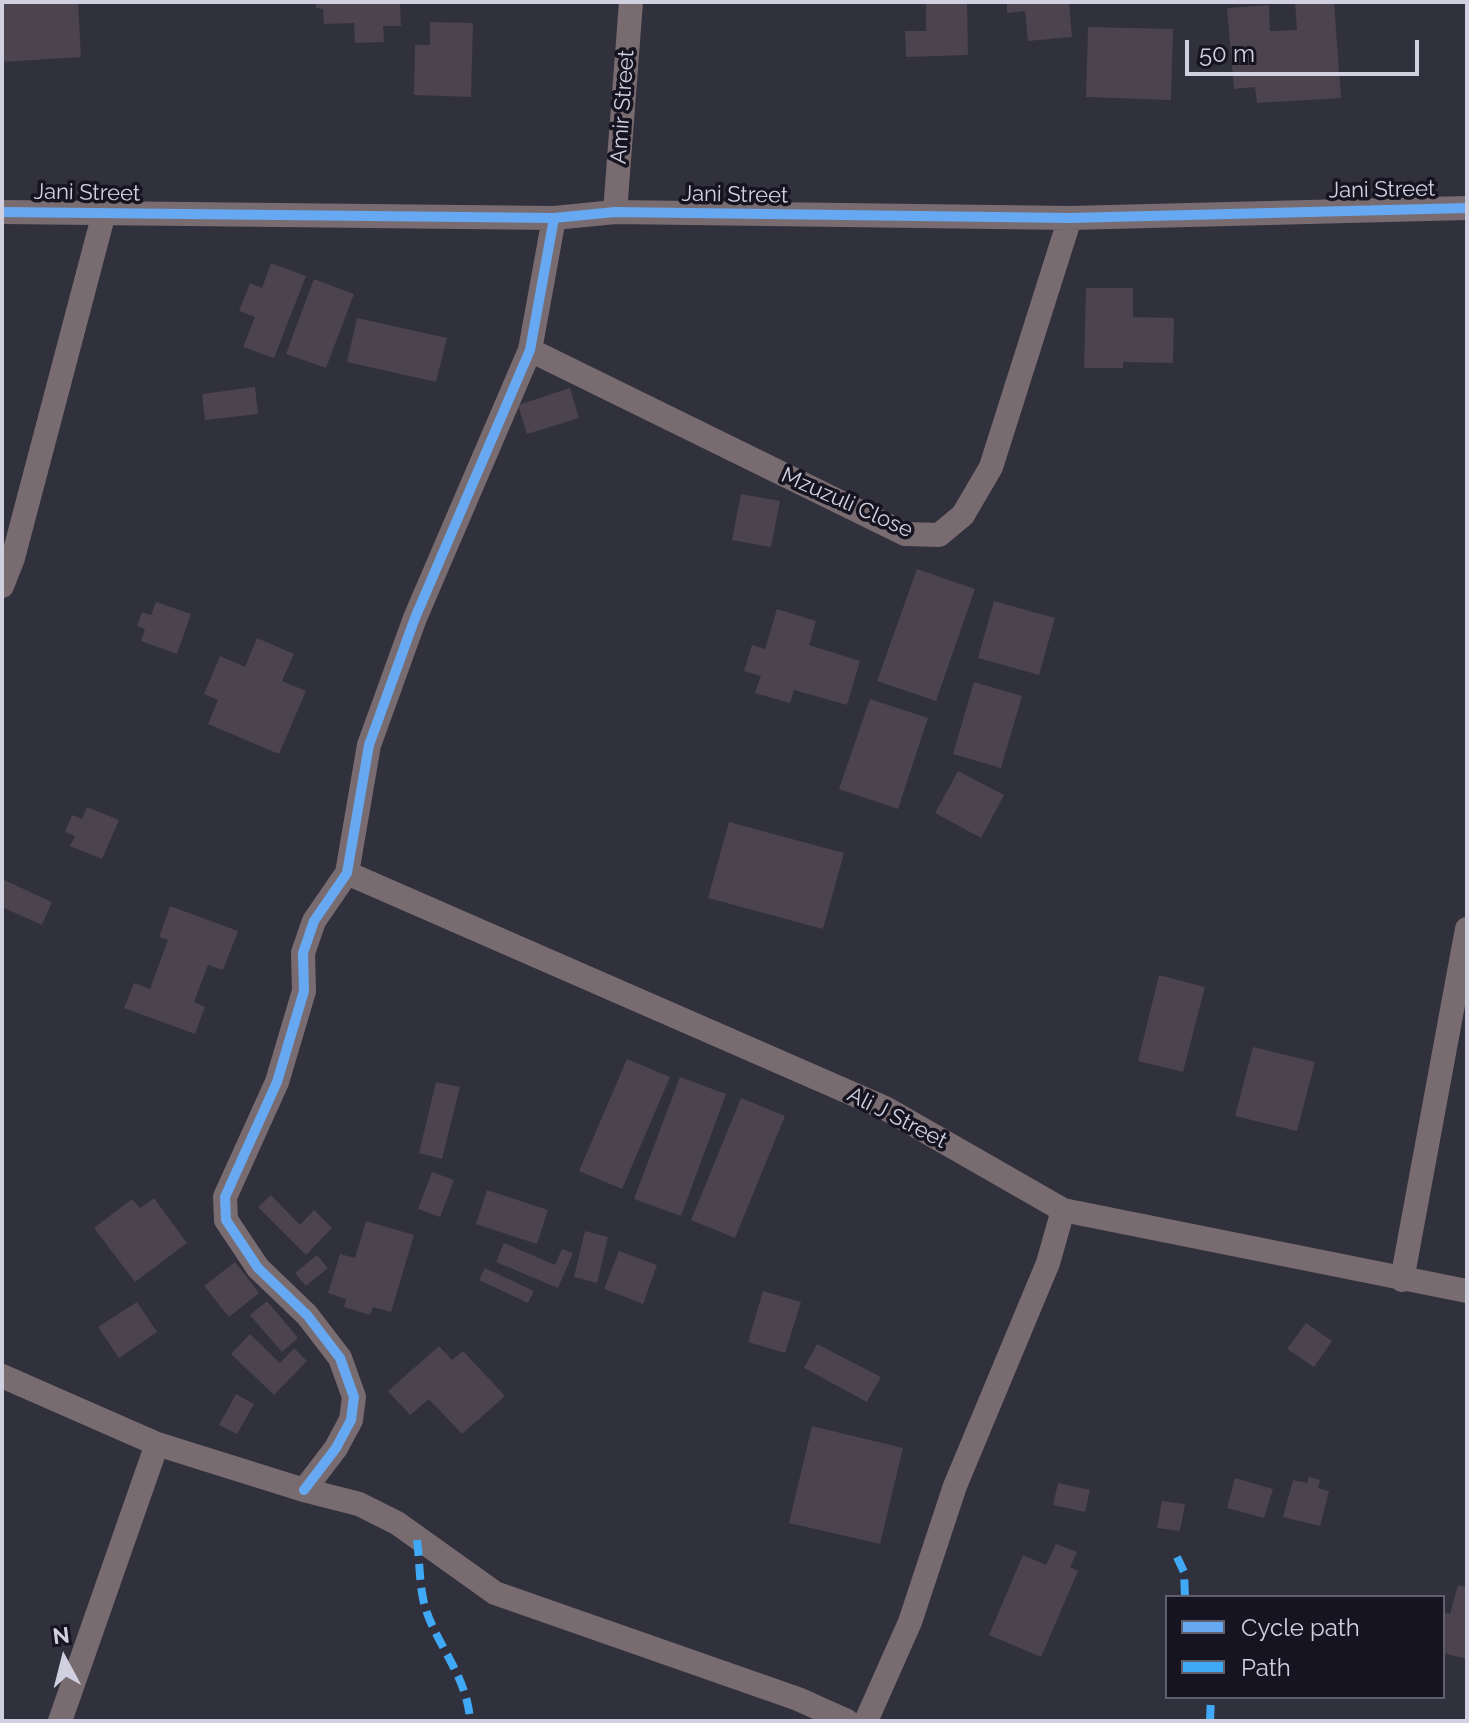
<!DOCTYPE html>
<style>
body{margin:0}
#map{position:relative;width:1469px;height:1723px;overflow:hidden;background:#31303d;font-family:Raleway,sans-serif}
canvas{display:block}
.frame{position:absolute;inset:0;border:4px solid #d1d0e0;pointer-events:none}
.legend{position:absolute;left:1165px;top:1595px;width:280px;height:104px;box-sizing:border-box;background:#151420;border:2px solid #605f6d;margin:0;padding:10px 14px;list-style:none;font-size:24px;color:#d1d0e0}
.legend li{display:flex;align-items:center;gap:16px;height:40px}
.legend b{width:40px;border:2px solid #605f6d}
.north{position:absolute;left:24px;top:1619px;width:80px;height:80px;-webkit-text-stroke:6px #151420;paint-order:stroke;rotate:353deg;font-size:22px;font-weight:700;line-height:32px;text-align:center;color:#d1d0e0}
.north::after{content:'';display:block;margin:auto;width:28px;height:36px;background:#d1d0e0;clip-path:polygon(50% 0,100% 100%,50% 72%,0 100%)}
.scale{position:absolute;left:1185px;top:40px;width:234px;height:36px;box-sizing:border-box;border:4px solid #d1d0e0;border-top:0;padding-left:10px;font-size:24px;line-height:28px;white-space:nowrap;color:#d1d0e0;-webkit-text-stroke:6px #151420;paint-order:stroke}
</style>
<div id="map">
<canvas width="1469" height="1723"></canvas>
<div class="frame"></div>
<ul class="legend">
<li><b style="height:10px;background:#66a8f1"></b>Cycle path</li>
<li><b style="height:10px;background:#3fa9f5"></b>Path</li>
</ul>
<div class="north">N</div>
<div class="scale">50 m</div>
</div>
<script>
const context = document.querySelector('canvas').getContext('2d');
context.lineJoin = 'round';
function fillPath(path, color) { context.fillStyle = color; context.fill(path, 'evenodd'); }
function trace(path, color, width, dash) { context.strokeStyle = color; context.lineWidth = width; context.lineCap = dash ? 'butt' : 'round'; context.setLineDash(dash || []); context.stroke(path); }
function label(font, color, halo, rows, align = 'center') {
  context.font = font + ' Raleway,sans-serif'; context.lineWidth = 7; context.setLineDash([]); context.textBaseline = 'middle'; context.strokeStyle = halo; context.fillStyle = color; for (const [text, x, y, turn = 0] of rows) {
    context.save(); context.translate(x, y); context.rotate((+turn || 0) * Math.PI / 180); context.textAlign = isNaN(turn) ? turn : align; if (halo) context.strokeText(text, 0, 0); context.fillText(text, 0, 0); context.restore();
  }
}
fillPath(new Path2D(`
 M2 2H78L81 57 2 62Z
 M316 2H400L401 26H383L384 42 355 43 354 23 324 24 323 9 316 8Z
 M926 2H967L968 55 906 57 905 31H926Z
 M1007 2H1069L1072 37 1028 41 1025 11 1007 13Z
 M1295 2H1334L1341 98 1257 103 1255 87 1234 89 1227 8 1269 5 1270 31 1297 30Z
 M430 22 473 23 471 97 414 95 415 45H430Z
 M1088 27 1173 29 1171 100 1086 97Z
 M271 263 306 276 274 358 243 347 255 317 239 311 250 283 262 288Z
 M314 279 354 294 326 368 286 354Z
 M1086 288H1133V317L1174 318 1173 363 1123 362V368H1084Z
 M357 318 447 338 436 382 347 362Z
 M255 387 258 414 205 420 202 394Z
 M570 388 579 418 527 434 518 405Z
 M741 494 780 501 771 547 732 540Z
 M917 569 975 589 936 701 877 681Z
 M994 601 1055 618 1039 675 978 658Z
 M156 602 191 614 177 654 141 641 145 629 137 626 142 612 151 615Z
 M777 609 816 621 809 645 860 661 847 705 794 690 790 703 755 693 761 676 744 671 752 645 765 649Z
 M257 638 294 654 282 681 306 691 279 754 208 724 218 700 204 694 220 656 245 667Z
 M974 682 1022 696 1001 768 953 754Z
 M870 699 928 718 898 809 839 789Z
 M958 771 1004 795 981 838 935 813Z
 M87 807 119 820 102 859 70 846 75 836 65 832 72 815 82 819Z
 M729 822 844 853 823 929 708 898Z
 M2 879 52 902 42 925 2 907Z
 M170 906 238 931 223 970 208 965 194 1002 205 1007 195 1034 124 1008 134 983 150 989 168 940 159 937Z
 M1159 975 1205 987 1183 1072 1138 1061Z
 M1253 1047 1315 1062 1297 1131 1235 1116Z
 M627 1059 670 1077 622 1189 579 1171Z
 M680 1077 726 1094 681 1216 634 1199Z
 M436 1082 460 1087 442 1159 419 1153Z
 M741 1098 785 1116 735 1238 691 1220Z
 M432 1172 454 1180 440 1217 418 1209Z
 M487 1190 548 1210 537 1244 476 1224Z
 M271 1195 300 1225 314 1210 332 1228 306 1255 258 1207Z
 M154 1198 187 1243 135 1282 94 1228 132 1199 140 1208Z
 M366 1221 414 1235 391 1312 373 1307 370 1315 344 1307 346 1299 328 1293 340 1254 355 1258Z
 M585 1231 608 1237 597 1283 574 1277Z
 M504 1243 555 1265 562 1249 573 1253 558 1288 496 1262Z
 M619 1251 657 1265 643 1304 604 1289Z
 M317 1255 328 1268 306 1286 295 1273Z
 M235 1262 259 1293 229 1317 204 1286Z
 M485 1268 534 1291 528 1303 479 1280Z
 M763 1291 801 1302 785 1353 748 1342Z
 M267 1301 298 1338 282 1352 250 1315Z
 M137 1302 157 1332 119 1358 98 1327Z
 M1306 1323 1332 1341 1314 1367 1287 1349Z
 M250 1334 280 1363 294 1348 307 1361 274 1395 231 1354Z
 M817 1344 881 1377 867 1402 804 1368Z
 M439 1346 452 1360 463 1351 505 1396 462 1434 429 1399 410 1415 388 1391Z
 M236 1394 254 1404 237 1434 219 1425Z
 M812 1426 903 1448 880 1544 789 1523Z
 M1309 1477 1320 1480 1318 1488 1329 1491 1320 1526 1283 1517 1293 1480 1307 1483Z
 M1235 1478 1273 1489 1264 1518 1227 1508Z
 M1058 1483 1090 1490 1085 1512 1053 1505Z
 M1162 1501 1185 1504 1180 1531 1157 1528Z
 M1056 1544 1077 1552 1070 1567 1078 1571 1041 1657 989 1635 1023 1555 1046 1565Z
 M1458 1585 1467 1587V1659L1443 1653V1612L1450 1614Z`), '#4b434d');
trace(new Path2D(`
 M2 212 554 218 615 212 1070 218 1467 208
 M615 212 631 2
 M530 350 905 534 939 535 963 515 991 467 1070 218
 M2 586 13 558 104 213
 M347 873 885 1108 1063 1210 1467 1291
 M1402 1280 1467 929
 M2 1376 157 1444 304 1490 359 1504 397 1523 495 1593 798 1699 847 1721
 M304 1490 336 1448 351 1420 354 1397 340 1358 307 1315 258 1268 226 1220 225 1197 277 1082 304 991 303 953 314 921 347 873 369 745 415 618 530 350 554 218
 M60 1721 157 1444
 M866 1721 910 1622 955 1486 1048 1263 1063 1210`), '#796c70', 24);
trace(new Path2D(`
 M417 1540C420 1562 419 1589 426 1610 439 1648 468 1679 470 1721
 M1177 1557 1184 1572 1185 1597
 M1210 1721 1211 1697`), '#3fa9f5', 8, [16, 8]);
trace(new Path2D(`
 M2 212 554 218 615 212 1070 218 1467 208
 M304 1490 336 1448 351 1420 354 1397 340 1358 307 1315 258 1268 226 1220 225 1197 277 1082 304 991 303 953 314 921 347 873 369 745 415 618 530 350 554 218`), '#66a8f1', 10);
label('22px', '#d1d0e0', '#151420', [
 ["Amir Street",623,107,-86],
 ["Jani Street",1382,190,-1],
 ["Jani Street",87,193,1],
 ["Jani Street",735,195,1],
 ["Mzuzuli Close",847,503,24],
 ["Ali J Street",897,1118,27]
]);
</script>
